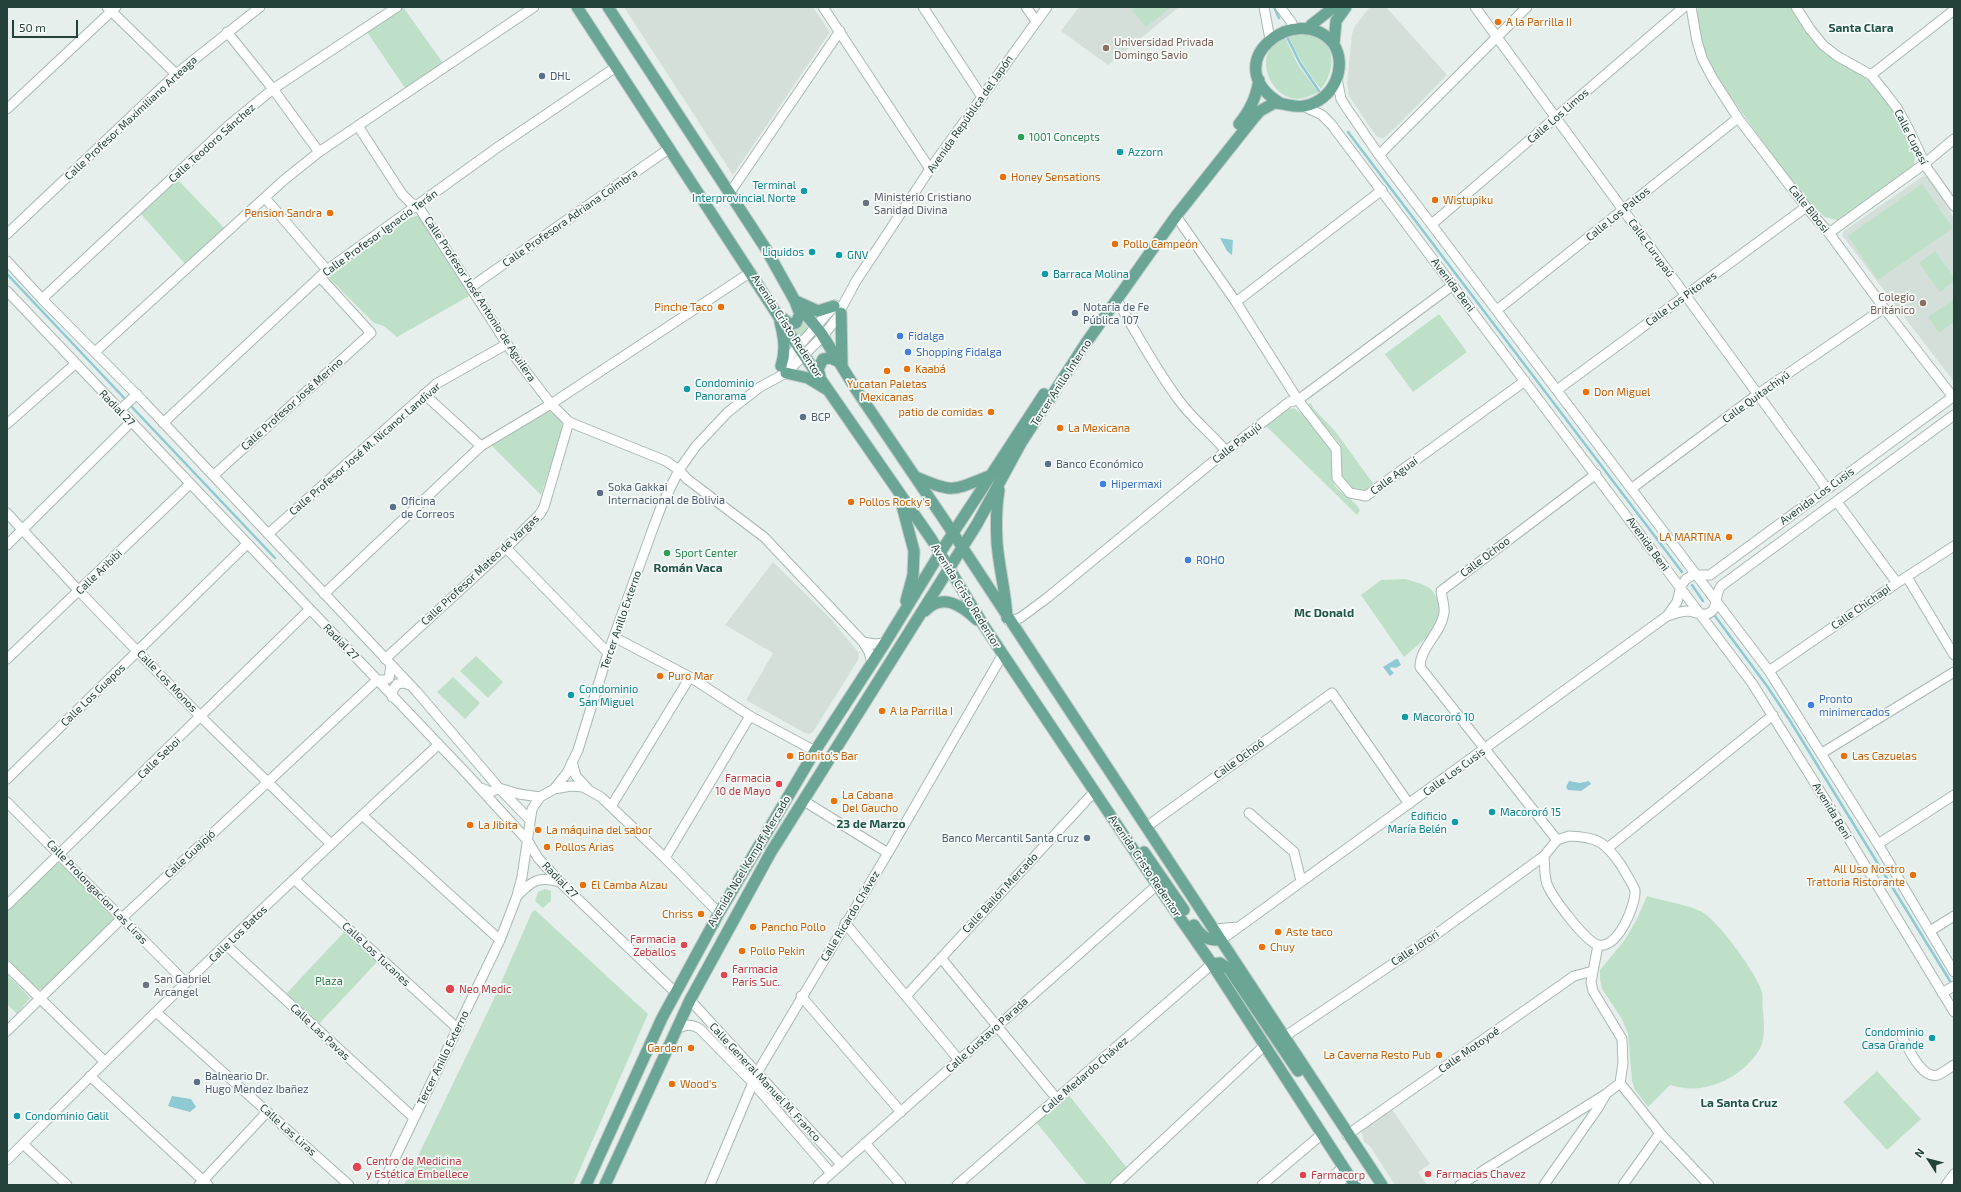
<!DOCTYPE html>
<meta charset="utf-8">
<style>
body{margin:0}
#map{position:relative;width:1961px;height:1192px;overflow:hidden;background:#e6efeb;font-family:"Exo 2",sans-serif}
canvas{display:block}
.frame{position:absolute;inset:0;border:8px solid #24423a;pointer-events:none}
.north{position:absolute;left:1909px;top:1140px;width:40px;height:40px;-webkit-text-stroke:3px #f7fbf9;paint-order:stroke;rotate:306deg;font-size:11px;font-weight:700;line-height:16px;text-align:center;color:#24423a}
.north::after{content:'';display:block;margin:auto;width:14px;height:18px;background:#24423a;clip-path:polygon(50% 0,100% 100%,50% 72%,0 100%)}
.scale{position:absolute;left:12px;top:20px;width:66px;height:18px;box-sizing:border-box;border:2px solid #24423a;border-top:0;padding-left:5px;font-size:12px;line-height:14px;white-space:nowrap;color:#24423a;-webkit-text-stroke:3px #f7fbf9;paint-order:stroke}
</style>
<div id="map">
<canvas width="1961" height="1192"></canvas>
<div class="frame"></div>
<div class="north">N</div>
<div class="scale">50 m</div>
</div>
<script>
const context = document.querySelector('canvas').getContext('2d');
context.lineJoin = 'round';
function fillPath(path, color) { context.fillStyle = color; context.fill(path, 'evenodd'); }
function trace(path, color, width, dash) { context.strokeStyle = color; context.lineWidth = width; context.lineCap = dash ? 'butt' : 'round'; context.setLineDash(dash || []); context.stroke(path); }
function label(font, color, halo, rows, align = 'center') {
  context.font = font + ' "Exo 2",sans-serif'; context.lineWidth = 3.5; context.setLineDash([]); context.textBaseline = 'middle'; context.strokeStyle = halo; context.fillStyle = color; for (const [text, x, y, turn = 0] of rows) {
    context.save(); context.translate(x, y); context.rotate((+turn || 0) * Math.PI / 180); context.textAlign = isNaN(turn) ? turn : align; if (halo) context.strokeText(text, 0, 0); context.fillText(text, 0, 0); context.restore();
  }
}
fillPath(new Path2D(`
 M624 7H813L830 32 733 175Z
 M1079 7H1179L1108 65 1061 31Z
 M1370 7H1386L1447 75 1397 126 1384 138H1381L1376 136 1349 96 1347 83 1352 34 1355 26Z
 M1923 176 1928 177 1954 218V382L1842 235 1844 231Z
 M773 562 830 618 859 653 858 660 813 732 809 734 805 733 746 700 773 653 725 625Z
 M1391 1108 1430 1164 1418 1172 1427 1185H1395L1370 1146 1364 1142 1361 1129Z`), '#d4dfda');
fillPath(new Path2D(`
 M403 7 443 63 405 88 367 32Z
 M1136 7H1171L1146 27 1132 10Z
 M1698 7H1790C1798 19 1805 32 1815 42 1834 60 1859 69 1877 89 1895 109 1905 133 1915 158L1914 164 1910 171 1843 219 1837 220 1825 217 1809 203 1798 191 1718 79C1706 56 1695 33 1698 7Z
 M1287 33C1295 33 1306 32 1312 34 1338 44 1335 71 1321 89 1307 72 1296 54 1287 33Z
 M1284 35 1298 65 1318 92C1310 97 1300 100 1291 98 1273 93 1261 70 1268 53 1271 45 1278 40 1284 35Z
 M177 179 225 229 186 265 141 214Z
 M1922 184 1953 228 1878 280 1848 236Z
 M416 216H423L471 295 397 337 384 326 374 323 328 277 402 221Z
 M1935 251 1954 277V281L1940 292 1919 263Z
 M1954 299V322L1939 333 1928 317Z
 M1439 314 1467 352 1413 392 1385 354Z
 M803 321 809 330 800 340 793 330Z
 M1311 403 1313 408 1335 431 1375 486C1364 492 1356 494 1347 484 1345 481 1342 478 1341 473 1340 462 1345 453 1339 443 1331 431 1312 417 1308 404Z
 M1293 408C1303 411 1330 443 1332 454 1335 464 1329 474 1334 484 1341 496 1353 497 1360 510L1357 515 1264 424 1284 411Z
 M545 411C555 412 562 418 563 429L541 495 491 445Z
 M1405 579 1422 584 1431 589 1437 598 1440 609 1437 622 1433 632 1404 657 1361 595 1381 580Z
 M476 656 503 682 488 698 460 671Z
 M453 677 480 703 465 719 437 692Z
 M59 863 63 865 113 915 114 920 43 989H35L7 960V910L54 864Z
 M545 889 551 891V901L543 908 535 901 538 892Z
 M1647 896C1662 901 1693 905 1705 914 1721 925 1756 973 1762 992 1763 997 1762 1005 1763 1010 1764 1021 1765 1033 1762 1044 1756 1059 1740 1073 1726 1080 1706 1089 1691 1091 1670 1085L1648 1107 1635 1090 1632 1081 1628 1034 1622 1019 1602 989 1600 979V970L1624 941 1636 921Z
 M535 910 648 1014 573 1185H404L492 1003 532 912Z
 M345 931 378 961 318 1025 286 994Z
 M7 974 30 998 17 1014 7 1004Z
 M1877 1071 1921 1119 1887 1150 1843 1102Z
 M1068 1094 1127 1168 1109 1185H1087L1036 1122Z`), '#bfe0c8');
fillPath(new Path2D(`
 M1220 238 1233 240 1232 255 1227 251Z
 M1396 659H1398L1401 665 1396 668 1391 667 1390 669 1394 673 1390 676 1383 667Z
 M1569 781 1580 783 1589 781 1591 784 1581 791 1568 790 1566 787Z
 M172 1096 191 1099 196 1107 190 1112 168 1106Z`), '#8ec9d4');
trace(new Path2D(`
 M1274 7 1279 18
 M1286 35 1300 63 1319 91
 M1348 132 1682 572
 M7 274 127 401
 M130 405 275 558
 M1692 585 1703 601
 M1715 616 1767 686 1789 719 1950 981`), '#8ec9d4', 2.5);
const minor = new Path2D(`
 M107 7 176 74
 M823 7 930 169
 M923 7 982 97
 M1026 7 1036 21
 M1264 7 1269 34
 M1280 7 1292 23
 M1475 7 1827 489
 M1691 7 1697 41 1702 58 1713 79 1738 118 1806 207 1829 233 1884 308 1953 397
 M1796 7 1810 29 1823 45 1837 56 1871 75 1884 91 1897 108 1909 130 1927 168 1954 206
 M227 32 273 89 319 152
 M1871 75 1954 10
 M1337 79 1341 99 1346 107 1379 155 1769 671 1878 844 1954 972
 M1303 106 1322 115 1331 124 1752 683 1823 796 1954 1012
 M7 109 116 7
 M358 126 402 194 411 203 418 206 518 361 551 404 569 422 666 461 679 470 687 479 764 537 863 642 869 652 872 663
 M1379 155 1527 7
 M729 194 840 31
 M265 198 327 270
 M1176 216 1236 302 1298 400 1336 449 1337 478 1350 493 1366 496 1525 381
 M1432 224 1684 7
 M1829 233 1924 164 1954 139
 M7 234 176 74 260 7
 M7 261 42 299 143 401 417 692 499 788 529 819
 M471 287 670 148
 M7 291 467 774 528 841 538 858 561 883 675 992
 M42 299 228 126 273 89 397 7
 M1117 300C1136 333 1155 368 1178 399 1192 419 1211 433 1226 451
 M1236 302 1382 190
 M1497 310 1738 118
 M95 352 284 180 319 152 534 7
 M781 366 835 305
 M1557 390 1806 207
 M424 394 481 446
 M120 410 137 394
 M163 423 327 270 498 147 616 67
 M7 424 75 364
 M214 475 371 333 320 277
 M1631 489 1758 394 1884 308
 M1837 502 1897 583
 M7 513 79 591 201 717 331 844
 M268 534 436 384 507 344
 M7 545 131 422
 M506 548 608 653
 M1907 577 1954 655
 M324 594 481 446 551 404 751 272
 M1667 616C1673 614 1680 612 1686 611 1695 611 1706 619 1713 610 1718 603 1715 594 1721 586L1954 415
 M1009 621 1020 618 1047 598 1226 451 1289 402 1298 400 1453 285
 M614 637 690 677 750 716 815 751
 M863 642 874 644 885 643
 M7 659 190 484
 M385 659 506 548 540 514 544 507 569 422
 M1769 671 1897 583 1954 546
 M392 697 393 690 397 684 403 683 410 685
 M1822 753 1954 672
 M572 762 576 776 588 789
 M7 779 247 544
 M481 788 491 792 499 788 519 794 540 797
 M554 789 571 786 583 787 601 797 665 858 719 913
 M804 801 888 853
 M7 802 186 983
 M612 805 690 677
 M1249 813 1294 852 1301 881
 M362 815 500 940
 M1146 827 1332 693 1409 804
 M1569 836C1598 837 1605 842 1621 865 1626 874 1631 881 1635 890 1636 905 1618 949 1598 945 1585 941 1552 897 1547 884 1544 875 1545 865 1544 856L1557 840Z
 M1557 840 1420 667C1420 647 1441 634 1444 613 1445 607 1442 598 1441 591L1596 474
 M1878 844 1954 795
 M1609 847 1773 715
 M665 858 750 716
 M294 879 458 1029
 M518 895C533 880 539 876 560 882
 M7 905 309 610
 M845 923 959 1060
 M1214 929 1238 927
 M1930 931 1954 916
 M1221 940 1667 616 1677 602 1681 586 1686 579 1693 575H1710L1954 396
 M226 945 414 1118
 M1598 945 1591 982 1593 991 1622 1039 1623 1063 1620 1083 1660 1133 1709 1185
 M941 958 1057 1099
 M7 966 104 1061
 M1942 993 1954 986
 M801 996 901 1112
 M906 996 1095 791
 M690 1000 841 1164
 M156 1012 349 1185
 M676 1029C685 1025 691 1023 700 1029L753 1083 831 1173
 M7 1031 122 918 377 680H385L389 678 391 665
 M1284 1037 1431 938 1544 856
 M1902 1037C1909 1049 1922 1080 1938 1075 1943 1073 1949 1068 1954 1065
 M90 1076 208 1185
 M1347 1135 1574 976 1593 971
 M865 1143 901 1185
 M23 1144 67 1185
 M7 1160C147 1018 291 880 438 745
 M199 1185 267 1112
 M382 1185 500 940 517 896 522 877 532 809 540 797 554 789 567 773 578 750 608 653 652 531 661 507 679 470 696 446 728 412 760 387 786 373 823 336 841 313 842 307 856 281 930 169 1047 7
 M710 1185 757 1073 888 853 1003 654
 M818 1185 1157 885
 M957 1185 1212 964
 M1115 1185 1264 1046
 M1262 1185 1322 1134
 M1324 1185 1343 1167
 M1336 1185 1349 1175
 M1460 1185 1606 1094
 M1544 1185 1598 1108 1606 1094 1620 1083
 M1623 1185 1660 1133
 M1946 1185 1954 1174`);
const major = new Path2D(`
 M577 7 799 348 932 540 984 626 1157 885 1212 964 1355 1185
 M608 7 766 249 795 301 821 333 857 391 945 521 1382 1185
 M1311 25 1334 7
 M1334 44 1336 21 1346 7
 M1239 124C1250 110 1256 98 1259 80
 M798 302 818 311 834 306
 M841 313 842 365
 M781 317 790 324 796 323 800 314 796 304
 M780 322C784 338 786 351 781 366
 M786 373 808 378 826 389
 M820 376 818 369 823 359 831 358 839 362
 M916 477C953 493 952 491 989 476
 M999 490C996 508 996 525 997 543 999 568 1006 593 1007 618
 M900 498 914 551 913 575 906 601
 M925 611C943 592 962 606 977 620
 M1144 852 1184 910
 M1194 925C1201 936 1207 941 1221 940
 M1212 964 1220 963 1229 969 1298 1071
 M586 1185 662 1018 719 913 815 751 885 643 940 553 1044 394
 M605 1185 690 1000 771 852 977 524 1021 443 1086 343 1176 216 1253 119 1260 111 1274 103C1285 103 1294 108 1304 106 1333 101 1349 67 1333 43 1297 0 1215 63 1280 103`);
trace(minor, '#a8b8b2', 11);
trace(major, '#c2cac8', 13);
trace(minor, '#fff', 9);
trace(major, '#6aa596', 11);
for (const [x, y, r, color] of [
 [1498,22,4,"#e8710a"],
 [1106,48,4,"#8d6e63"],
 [542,76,4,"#5c6f8a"],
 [1021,137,4,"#2e9e5b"],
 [1120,152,4,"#0f9aa8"],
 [1003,177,4,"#e8710a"],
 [804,191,4,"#0f9aa8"],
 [1435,200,4,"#e8710a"],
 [866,203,4,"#6b7280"],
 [330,213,4,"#e8710a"],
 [1115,244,4,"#e8710a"],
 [812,252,4,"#0f9aa8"],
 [839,255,4,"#0f9aa8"],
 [1045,274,4,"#0f9aa8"],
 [1923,303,4,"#8d6e63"],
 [721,307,4,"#e8710a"],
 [1075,313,4,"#5c6f8a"],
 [900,336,4,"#3f7fe0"],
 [908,352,4,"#3f7fe0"],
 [907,369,4,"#e8710a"],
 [887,371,4,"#e8710a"],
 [687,389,4,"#0f9aa8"],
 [1586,392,4,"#e8710a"],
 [991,412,4,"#e8710a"],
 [803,417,4,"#5c6f8a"],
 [1060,428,4,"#e8710a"],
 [1048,464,4,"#5c6f8a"],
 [1103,484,4,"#3f7fe0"],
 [600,493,4,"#5c6f8a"],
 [851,502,4,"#e8710a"],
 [393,507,4,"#5c6f8a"],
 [1729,537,4,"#e8710a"],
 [667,553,4,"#2e9e5b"],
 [1188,560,4,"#3f7fe0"],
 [660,676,4,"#e8710a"],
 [571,695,4,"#0f9aa8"],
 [1811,705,4,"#3f7fe0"],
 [882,711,4,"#e8710a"],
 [1405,717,4,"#0f9aa8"],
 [790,756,4,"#e8710a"],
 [1844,756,4,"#e8710a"],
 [779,784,4,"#e0444e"],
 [834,801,4,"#e8710a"],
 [1492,812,4,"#0f9aa8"],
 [1455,822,4,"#0f9aa8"],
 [470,825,4,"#e8710a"],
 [538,830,4,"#e8710a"],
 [1087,838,4,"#5c6f8a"],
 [547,847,4,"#e8710a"],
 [1913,875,4,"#e8710a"],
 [583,885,4,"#e8710a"],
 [701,914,4,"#e8710a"],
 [753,927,4,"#e8710a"],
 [1278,932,4,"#e8710a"],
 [684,945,4,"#e0444e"],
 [1262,947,4,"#e8710a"],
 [742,951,4,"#e8710a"],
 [724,975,4,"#e0444e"],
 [146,985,4,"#6b7280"],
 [450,989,5,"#e0444e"],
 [1932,1038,4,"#0f9aa8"],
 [691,1048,4,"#e8710a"],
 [1439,1055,4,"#e8710a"],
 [197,1082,4,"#5c6f8a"],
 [672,1084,4,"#e8710a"],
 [17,1116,4,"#0f9aa8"],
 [357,1167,5,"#e0444e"],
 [1428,1174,4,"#e0444e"],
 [1303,1175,4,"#e0444e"]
]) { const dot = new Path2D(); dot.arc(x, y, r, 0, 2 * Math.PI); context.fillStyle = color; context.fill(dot); trace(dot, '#f7fbf9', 1.5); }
label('11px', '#c56008', '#f7fbf9', [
 ["A la Parrilla II",1506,22],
 ["Honey Sensations",1011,177],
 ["Wistupiku",1443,200],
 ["Pension Sandra",322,213,"right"],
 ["Pollo Campeón",1123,244],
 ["Pinche Taco",713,307,"right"],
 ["Kaabá",915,369],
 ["Yucatan Paletas",887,384,"center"],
 ["Mexicanas",887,397,"center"],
 ["Don Miguel",1594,392],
 ["patio de comidas",983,412,"right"],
 ["La Mexicana",1068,428],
 ["Pollos Rocky's",859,502],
 ["LA MARTINA",1721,537,"right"],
 ["Puro Mar",668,676],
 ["A la Parrilla I",890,711],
 ["Bonito's Bar",798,756],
 ["Las Cazuelas",1852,756],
 ["La Cabana",842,795],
 ["Del Gaucho",842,808],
 ["La Jibita",478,825],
 ["La máquina del sabor",546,830],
 ["Pollos Arias",555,847],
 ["All Uso Nostro",1905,869,"right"],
 ["Trattoria Ristorante",1905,882,"right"],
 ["El Camba Alzau",591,885],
 ["Chriss",693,914,"right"],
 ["Pancho Pollo",761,927],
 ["Aste taco",1286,932],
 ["Chuy",1270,947],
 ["Pollo Pekin",750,951],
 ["Garden",683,1048,"right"],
 ["La Caverna Resto Pub",1431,1055,"right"],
 ["Wood's",680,1084]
], 'left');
label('11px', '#785e54', '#f7fbf9', [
 ["Universidad Privada",1114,42],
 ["Domingo Savio",1114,55],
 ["Colegio",1915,297,"right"],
 ["Británico",1915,310,"right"]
], 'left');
label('11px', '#4e5e75', '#f7fbf9', [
 ["DHL",550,76],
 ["Notaria de Fe",1083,307],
 ["Pública 107",1083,320],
 ["BCP",811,417],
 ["Banco Económico",1056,464],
 ["Soka Gakkai",608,487],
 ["Internacional de Bolivia",608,500],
 ["Oficina",401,501],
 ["de Correos",401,514],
 ["Banco Mercantil Santa Cruz",1079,838,"right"],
 ["Balneario Dr.",205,1076],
 ["Hugo Mendez Ibañez",205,1089]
], 'left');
label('11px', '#24423a', '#f7fbf9', [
 ["Avenida República del Japón",970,114,-55],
 ["Calle Los Limos",1558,116,-41],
 ["Calle Profesor Maximiliano Arteaga",131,118,-43],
 ["Calle Cupesí",1911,137,63],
 ["Calle Teodoro Sánchez",212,143,-42],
 ["Calle Bibosi",1809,209,51],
 ["Calle Los Paltos",1618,214,-39],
 ["Calle Profesora Adriana Coímbra",570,218,-35],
 ["Calle Profesor Ignacio Terán",380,233,-36],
 ["Calle Curupaú",1651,248,54],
 ["Avenida Beni",1453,285,53],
 ["Calle Profesor José Antonio de Aguilera",480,299,57],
 ["Calle Los Pitones",1681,299,-36],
 ["Avenida Cristo Redentor",787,326,57],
 ["Tercer Anillo Interno",1061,383,-57],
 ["Calle Quitachiyú",1756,397,-36],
 ["Calle Profesor José Merino",292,404,-42],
 ["Radial 27",117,408,46],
 ["Calle Patujú",1237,443,-38],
 ["Calle Profesor José M. Nicanor Landívar",365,449,-41],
 ["Calle Aguaí",1394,476,-36],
 ["Avenida Los Cusis",1817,496,-36],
 ["Avenida Beni",1648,544,54],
 ["Calle Ochoo",1485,557,-37],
 ["Calle Profesor Mateo de Vargas",480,570,-43],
 ["Calle Aribibi",99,572,-44],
 ["Avenida Cristo Redentor",966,596,58],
 ["Calle Chichapí",1861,607,-35],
 ["Tercer Anillo Externo",621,620,-71],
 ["Radial 27",341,642,46],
 ["Calle Los Monos",167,681,46],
 ["Calle Los Guapos",93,695,-44],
 ["Calle Seboi",159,758,-44],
 ["Calle Ochoó",1239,759,-36],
 ["Calle Los Cusis",1454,772,-36],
 ["Avenida Beni",1832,811,59],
 ["Calle Guajojó",190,854,-43],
 ["Avenida Noel Kempff Mercado",749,861,-59],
 ["Avenida Cristo Redentor",1145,866,56],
 ["Radial 27",560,880,46],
 ["Calle Prolongacion Las Liras",97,892,46],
 ["Calle Bailón Mercado",1000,893,-47],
 ["Calle Ricardo Chávez",850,916,-59],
 ["Calle Los Batos",238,934,-44],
 ["Calle Jorori",1415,948,-34],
 ["Calle Los Tucanes",376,954,43],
 ["Calle Las Pavas",320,1032,43],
 ["Calle Gustavo Parada",987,1035,-42],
 ["Calle Motoyoé",1469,1050,-35],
 ["Tercer Anillo Externo",443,1058,-64],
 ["Calle Medardo Chávez",1085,1075,-41],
 ["Calle General Manuel M. Franco",765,1082,47],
 ["Calle Las Liras",288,1130,42]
]);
label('11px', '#27864d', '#f7fbf9', [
 ["1001 Concepts",1029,137],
 ["Sport Center",675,553]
], 'left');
label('11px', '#0d838f', '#f7fbf9', [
 ["Azzorn",1128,152],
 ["Terminal",796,185,"right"],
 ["Interprovincial Norte",796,198,"right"],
 ["Liquidos",804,252,"right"],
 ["GNV",847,255],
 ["Barraca Molina",1053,274],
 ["Condominio",695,383],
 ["Panorama",695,396],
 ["Condominio",579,689],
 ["San Miguel",579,702],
 ["Macororó 10",1413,717],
 ["Macororó 15",1500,812],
 ["Edificio",1447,816,"right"],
 ["María Belén",1447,829,"right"],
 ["Condominio",1924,1032,"right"],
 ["Casa Grande",1924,1045,"right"],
 ["Condominio Galil",25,1116]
], 'left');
label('11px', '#5b616d', '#f7fbf9', [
 ["Ministerio Cristiano",874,197],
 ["Sanidad Divina",874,210],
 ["San Gabriel",154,979],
 ["Arcangel",154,992]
], 'left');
label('11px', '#366cbe', '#f7fbf9', [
 ["Fidalga",908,336],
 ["Shopping Fidalga",916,352],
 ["Hipermaxi",1111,484],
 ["ROHO",1196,560],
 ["Pronto",1819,699],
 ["minimercados",1819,712]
], 'left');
label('11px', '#be3a42', '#f7fbf9', [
 ["Farmacia",771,778,"right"],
 ["10 de Mayo",771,791,"right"],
 ["Farmacia",676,939,"right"],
 ["Zeballos",676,952,"right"],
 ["Farmacia",732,969],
 ["Paris Suc.",732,982],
 ["Neo Medic",459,989],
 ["Centro de Medicina",366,1161],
 ["y Estética Embellece",366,1174],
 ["Farmacias Chavez",1436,1174],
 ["Farmacorp",1311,1175]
], 'left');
label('11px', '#2d7a4b', '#f7fbf9', [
 ["Plaza",329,981]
]);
label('bold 12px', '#1f5548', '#f7fbf9', [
 ["Santa Clara",1861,28],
 ["Román Vaca",688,568],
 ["Mc Donald",1324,613],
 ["23 de Marzo",871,824],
 ["La Santa Cruz",1739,1103]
]);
</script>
